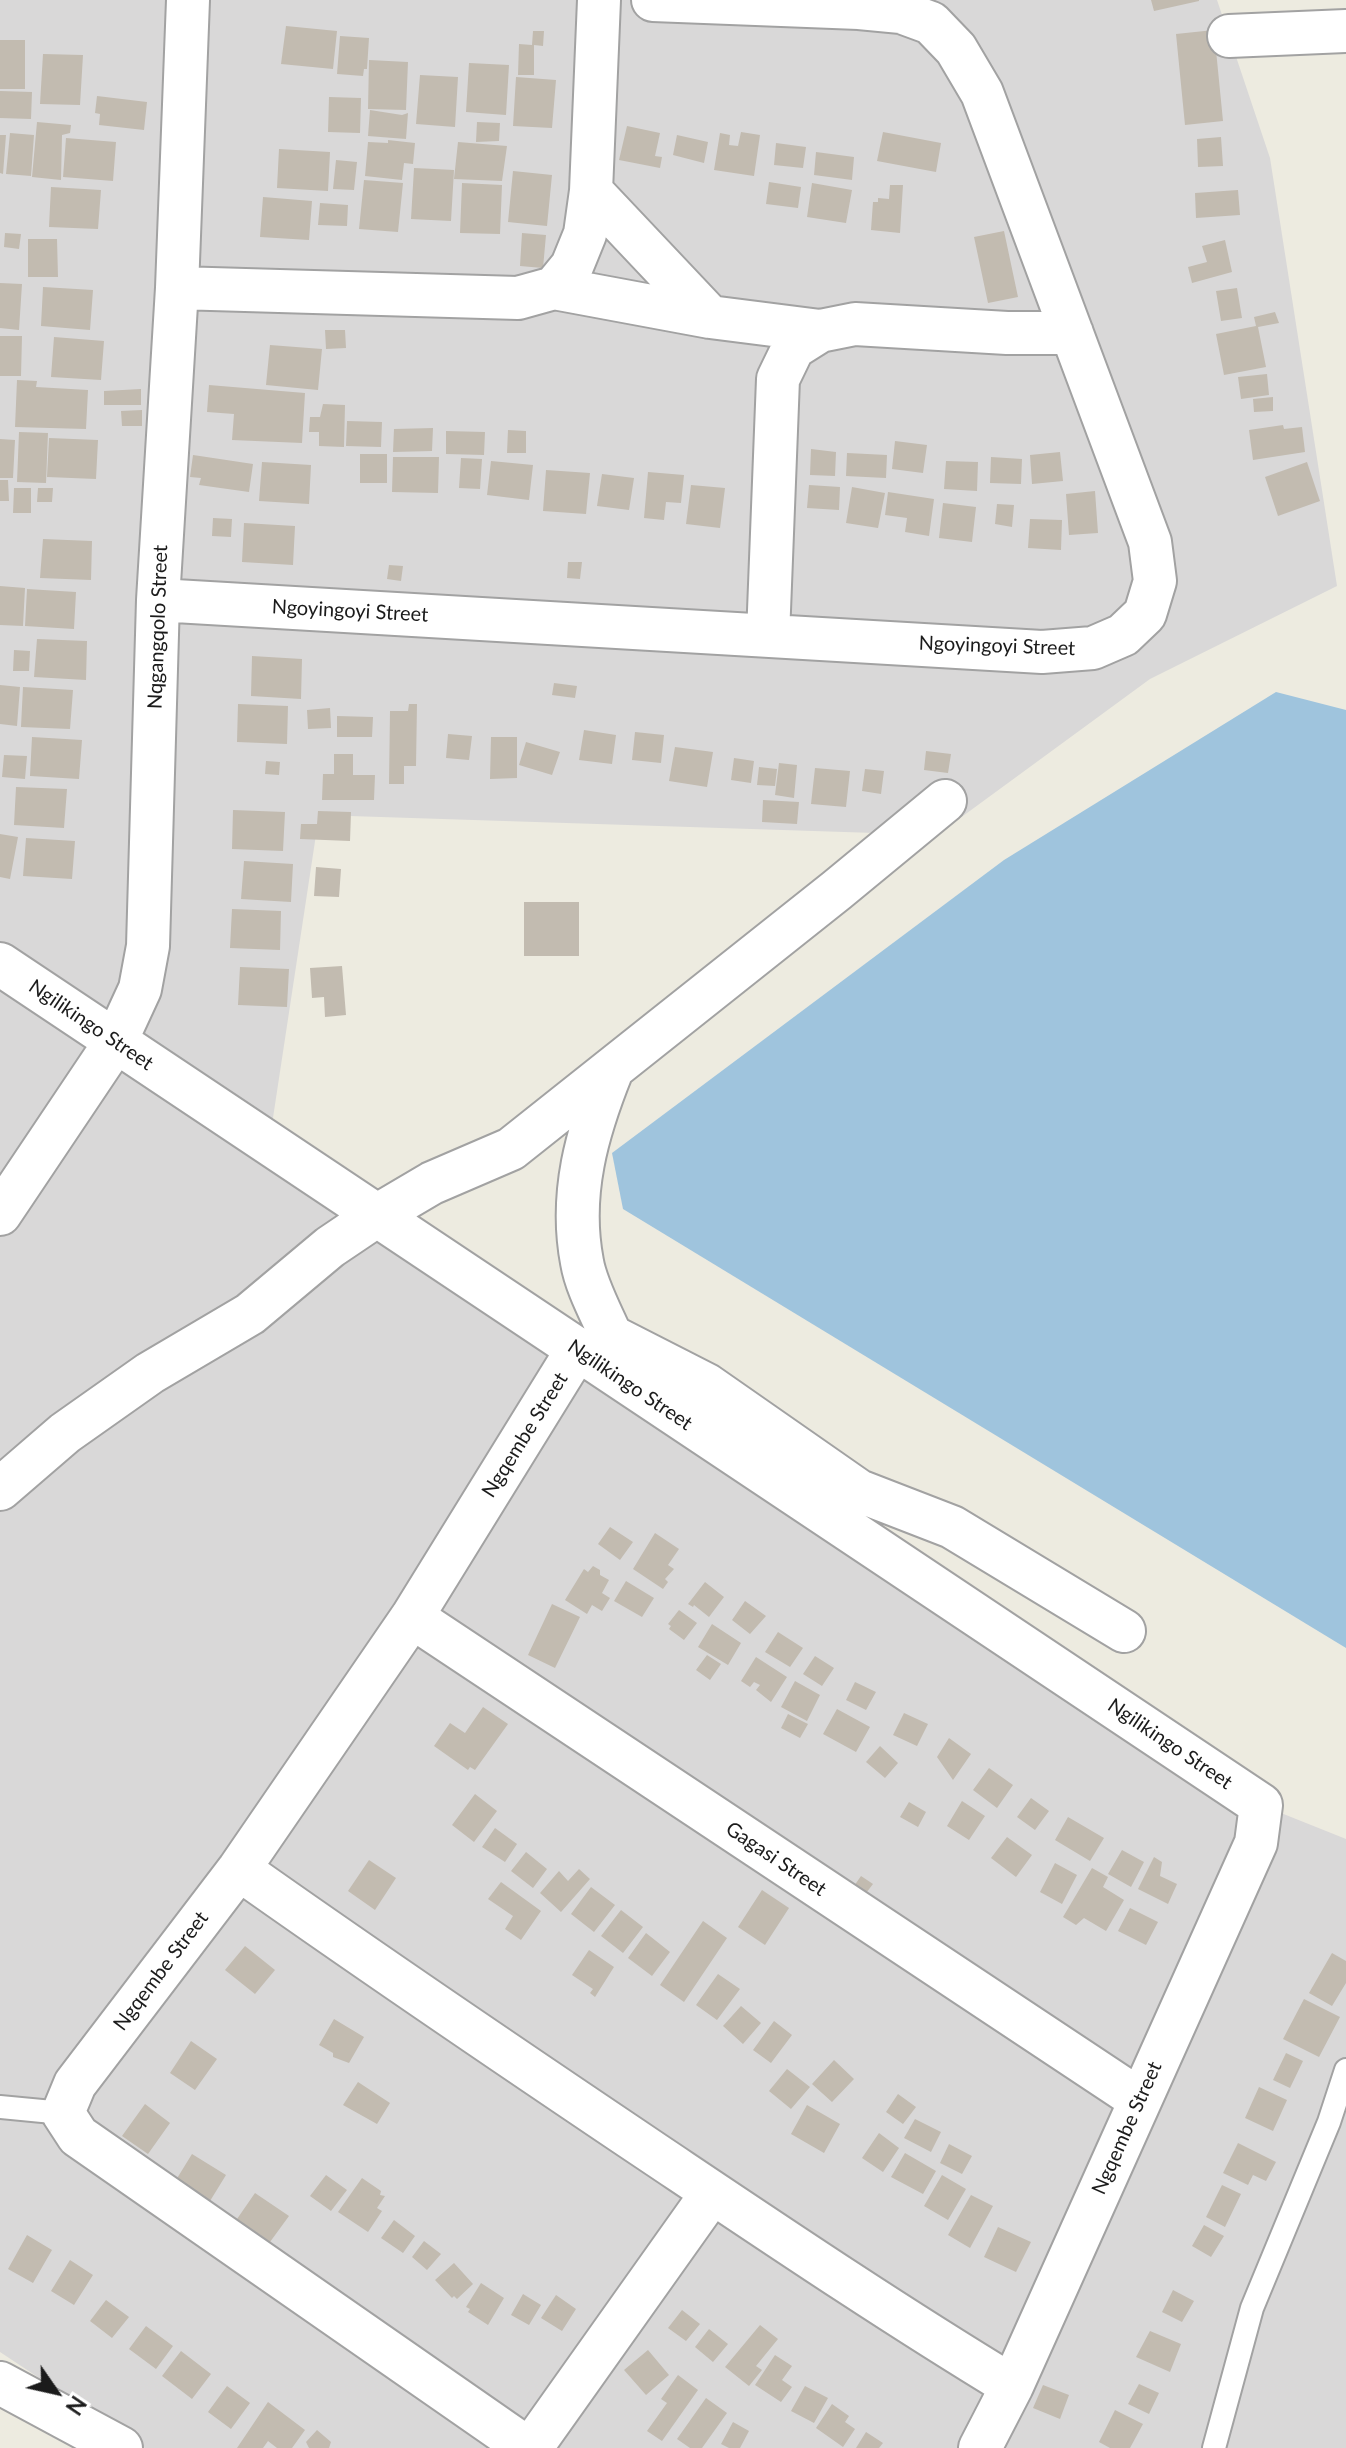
<!DOCTYPE html>
<style>
body{margin:0}
#map{position:relative;width:1346px;height:2448px;overflow:hidden;background:#edebe0;font-family:Lato,sans-serif}
canvas{display:block}
.north{position:absolute;left:16px;top:2352px;width:80px;height:80px;-webkit-text-stroke:6px #fff;paint-order:stroke;rotate:124deg;font-size:22px;font-weight:700;line-height:32px;text-align:center;color:#1b1b1b}
.north::after{content:'';display:block;margin:auto;width:28px;height:36px;background:#1b1b1b;clip-path:polygon(50% 0,100% 100%,50% 72%,0 100%)}
</style>
<div id="map">
<canvas width="1346" height="2448"></canvas>
<div class="north">N</div>
</div>
<script>
const context = document.querySelector('canvas').getContext('2d');
context.lineJoin = 'round';
function fillPath(path, color) { context.fillStyle = color; context.fill(path, 'evenodd'); }
function trace(path, color, width, dash) { context.strokeStyle = color; context.lineWidth = width; context.lineCap = dash ? 'butt' : 'round'; context.setLineDash(dash || []); context.stroke(path); }
function label(font, color, halo, rows, align = 'center') {
  context.font = font + ' Lato,sans-serif'; context.lineWidth = 8; context.setLineDash([]); context.textBaseline = 'middle'; context.strokeStyle = halo; context.fillStyle = color; for (const [text, x, y, turn = 0] of rows) {
    context.save(); context.translate(x, y); context.rotate((+turn || 0) * Math.PI / 180); context.textAlign = isNaN(turn) ? turn : align; if (halo) context.strokeText(text, 0, 0); context.fillText(text, 0, 0); context.restore();
  }
}
fillPath(new Path2D(`
 M0 0H1217L1270 158 1337 586 1150 679 937 835 319 815 269 1144 1261 1805 1346 1839V2448H145L0 2352Z`), '#d9d8d8');
fillPath(new Path2D(`
 M1276 692 1346 710V1648L623 1209 612 1153 1004 860Z`), '#9fc4dd');
fillPath(new Path2D(`
 M1151 0H1199V1L1154 11Z
 M286 26 337 31 333 69 281 64Z
 M1214 30 1223 121 1185 125 1176 34Z
 M533 31H544L543 46 534 45V75H518L519 44 532 45Z
 M340 36 369 38 367 69H364L363 76 337 74Z
 M0 40H25V89H0Z
 M43 54 83 55 80 105 40 104Z
 M369 60 408 62 406 110 368 109Z
 M469 63 509 65 506 115 466 112Z
 M420 75 458 77 455 127 416 124Z
 M516 77 556 80 552 128 513 126Z
 M0 91 32 92 31 119 0 118Z
 M97 96 147 102 144 130 99 125 100 114 95 113Z
 M329 97 361 98 360 133 328 132Z
 M370 110 402 115 408 113 406 139 368 136Z
 M37 122 71 125 70 133 62 135 61 180 32 177Z
 M477 122 500 123 499 141 476 142Z
 M627 126 660 133 655 156 662 157 660 168 619 160Z
 M741 132 760 135 754 176 714 170 720 133 730 135 729 145 738 146Z
 M883 132 941 143 936 172 877 161Z
 M10 133 34 135 31 176 6 174Z
 M0 135H6L3 174 0 173Z
 M677 135 708 142 704 163 673 155Z
 M1221 137 1223 166 1198 167 1197 139Z
 M66 138 116 142 113 181 63 177Z
 M388 140 415 143 413 164 404 163 402 180 365 176 368 142 388 143Z
 M458 142 507 146 502 181 454 179Z
 M776 143 806 147 803 168 774 165Z
 M279 149 330 152 328 191 277 188Z
 M816 152 854 157 852 180 814 175Z
 M336 160 357 162 354 190 333 189Z
 M414 168 454 170 451 221 411 219Z
 M513 171 552 175 547 226 508 222Z
 M364 180 403 183 398 232 359 229Z
 M769 182 801 187 798 208 766 204Z
 M462 183 502 185 500 234 460 233Z
 M812 183 852 190 846 223 807 217Z
 M890 185H903L900 233 871 230 873 202H878V198L889 199Z
 M51 187 101 190 98 229 49 227Z
 M1238 190 1240 215 1196 218 1195 193Z
 M263 197 312 201 309 240 260 237Z
 M320 203 348 205 347 226 318 225Z
 M1004 231 1018 297 988 303 974 237Z
 M5 233 21 234 19 249 4 247Z
 M522 233 546 235 543 268 520 266Z
 M28 239H57L58 277H28Z
 M1225 240 1232 272 1192 283 1188 267 1207 262 1202 246Z
 M0 283 22 284 19 330 0 328Z
 M43 287 93 290 90 330 41 326Z
 M1237 288 1242 318 1221 321 1216 291Z
 M1275 312 1279 323 1258 327 1266 367 1224 375 1216 334 1256 326 1254 317Z
 M325 330H345L346 348 326 349Z
 M0 336H22L21 376H0Z
 M54 337 104 341 101 380 51 377Z
 M270 345 322 349 318 390 266 385Z
 M1267 374 1269 395 1241 399 1238 377Z
 M17 380 37 381 36 387 88 390 86 429 15 427Z
 M209 385 305 393 302 443 232 440 234 414 207 412Z
 M141 389V405H104V391Z
 M1273 397V411L1254 412 1253 399Z
 M323 404 345 405 344 447 319 446V432H309L310 417H320Z
 M142 410V426H122L121 411Z
 M347 421 382 422 381 447 346 446Z
 M1283 425 1284 429 1302 427 1305 452 1253 460 1249 430Z
 M433 428 432 451 393 452 394 429Z
 M508 430 526 431V453H507Z
 M446 431 485 432 484 455 446 454Z
 M19 432 48 433 46 483 17 482Z
 M49 438 98 440 96 479 47 477Z
 M0 439 15 440 13 478H0Z
 M895 441 927 445 923 473 892 469Z
 M811 449 836 452 835 476 810 475Z
 M1060 452 1063 481 1032 484 1030 455Z
 M847 453 887 455 886 478 846 476Z
 M360 454H387V483H360Z
 M193 455 253 464 249 492 199 485 201 478 190 477Z
 M393 457H439L438 493 392 492Z
 M991 457 1022 459 1021 484 990 483Z
 M461 458 482 459 480 489 459 488Z
 M491 461 533 465 529 500 487 495Z
 M946 461 978 462 977 491 944 489Z
 M262 462 311 465 309 504 259 501Z
 M1307 462 1320 501 1278 516 1265 477Z
 M546 470 590 473 586 514 543 511Z
 M648 472 684 475 681 503 666 502 664 520 644 518Z
 M602 474 634 478 629 510 597 506Z
 M0 480H8L9 501H0Z
 M691 485 725 488 720 528 686 524Z
 M809 485 840 487 839 510 807 508Z
 M852 487 885 493 878 528 846 523Z
 M14 488H31V513H13Z
 M38 488H53L52 502H37Z
 M1095 491 1098 533 1069 535 1066 494Z
 M888 492 934 499 929 536 905 532 907 518 885 515Z
 M943 503 976 507 972 542 939 538Z
 M997 504 1014 505 1012 527 995 524Z
 M213 518 232 519 231 537 212 536Z
 M1030 519 1062 520 1061 550 1028 548Z
 M244 523 295 526 293 565 242 562Z
 M43 539 92 541 91 580 40 578Z
 M568 562H582L580 579 567 578Z
 M389 565 403 566 401 581 387 579Z
 M0 586 25 588 23 626 0 625Z
 M27 589 76 592 74 629 25 626Z
 M37 639 87 641 86 680 34 677Z
 M14 650 30 651 29 671H13Z
 M252 656 302 659 301 699 251 696Z
 M554 683 577 686 575 698 552 695Z
 M0 685 20 687 17 726 0 724Z
 M23 687 73 690 70 729 21 727Z
 M238 704 288 706 287 744 237 742Z
 M409 704H417L416 766H404V784H389L390 711H408Z
 M330 708 331 728 308 729 307 710Z
 M337 716 373 717 372 737H337Z
 M584 730 616 735 612 764 579 760Z
 M635 732 664 735 661 763 632 760Z
 M448 734 472 736 469 760 446 758Z
 M32 737 82 740 79 779 30 776Z
 M491 737H517V778L490 779Z
 M526 742 560 752 552 775 519 765Z
 M675 747 713 752 707 787 669 781Z
 M926 751 951 754 948 773 924 770Z
 M334 754H353V775H375L374 800H322L323 774H334Z
 M4 755 27 756 25 779 2 777Z
 M734 758 754 761 751 783 731 780Z
 M266 761 280 762 279 775 265 774Z
 M779 763 797 765 794 798 775 795Z
 M759 767 777 769 775 786 757 785Z
 M815 768 850 771 846 807 811 804Z
 M865 769 884 771 881 794 862 791Z
 M16 787 67 789 64 828 14 825Z
 M763 800 799 802 797 824 762 822Z
 M233 810 285 812 283 851 232 849Z
 M318 811 351 812 350 841 300 839 301 824H317Z
 M0 834 18 837 10 879 0 877Z
 M26 838 75 841 72 879 23 876Z
 M244 861 293 864 291 902 241 899Z
 M316 867 341 869 339 897 314 896Z
 M524 902H579V956H524Z
 M232 909 281 911 280 950 230 948Z
 M342 966 346 1015 325 1017 324 997 312 998 310 968Z
 M240 967 289 969 287 1007 238 1005Z
 M610 1527 633 1542 620 1560 598 1544Z
 M655 1533 679 1549 668 1565 674 1569 665 1579 668 1582 663 1589 633 1569Z
 M593 1566 600 1570V1575L609 1580 602 1593 610 1598 602 1611 592 1605 587 1614 565 1600 584 1569 588 1572Z
 M626 1581 654 1598 642 1617 614 1601Z
 M705 1582 724 1597 709 1617 694 1605 693 1607 688 1604Z
 M745 1601 766 1616 750 1634 732 1620Z
 M552 1604 580 1617 555 1668 528 1655Z
 M679 1610 697 1623 684 1640 669 1629 671 1626 668 1624Z
 M712 1624 741 1643 728 1665 698 1647Z
 M778 1632 803 1648 790 1667 765 1652Z
 M707 1655 721 1664 710 1680 696 1670Z
 M815 1656 834 1668 822 1686 803 1674Z
 M756 1657 787 1677 771 1702 756 1690 760 1685 754 1682 750 1687 741 1681Z
 M795 1681 820 1695 807 1721 781 1707Z
 M855 1682 876 1692 866 1710 846 1700Z
 M483 1707 508 1724 475 1770 470 1767 468 1770 434 1746 450 1723 465 1733Z
 M837 1709 870 1727 856 1752 823 1734Z
 M904 1713 928 1724 917 1746 893 1735Z
 M788 1714 808 1724 800 1738 781 1728Z
 M949 1738 971 1754 953 1780 937 1757Z
 M880 1746 898 1763 885 1778 866 1762Z
 M989 1768 1013 1785 997 1808 973 1790Z
 M475 1794 497 1811 474 1842 452 1825Z
 M1031 1798 1049 1811 1035 1830 1017 1817Z
 M962 1801 985 1816 969 1840 947 1826Z
 M909 1802 926 1812 918 1827 900 1817Z
 M1068 1817 1104 1838 1090 1861 1055 1840Z
 M495 1828 517 1844 505 1862 482 1847Z
 M1007 1837 1032 1855 1016 1877 991 1858Z
 M1122 1850 1144 1862 1131 1887 1108 1874Z
 M526 1852 547 1869 533 1888 511 1871Z
 M1154 1857 1162 1862 1160 1876 1177 1884 1168 1904 1138 1889Z
 M369 1860 396 1878 375 1910 348 1891Z
 M1055 1863 1077 1875 1062 1904 1040 1892Z
 M1092 1868 1108 1877 1103 1887 1124 1900 1106 1931 1084 1918 1076 1925 1063 1917Z
 M579 1869 590 1879 561 1912 540 1893 559 1871 568 1881Z
 M861 1876 873 1884 863 1897 852 1889Z
 M501 1882 541 1911 521 1940 505 1929 513 1916 488 1899Z
 M591 1887 615 1905 594 1932 571 1914Z
 M762 1890 789 1908 765 1945 738 1927Z
 M1130 1908 1158 1922 1146 1945 1118 1931Z
 M621 1910 643 1927 623 1953 601 1936Z
 M703 1921 727 1938 684 2002 660 1985Z
 M646 1933 670 1952 652 1976 628 1958Z
 M245 1946 275 1970 255 1994 225 1970Z
 M589 1950 614 1967 595 1997 590 1993 593 1989 572 1975Z
 M1332 1953 1346 1961V1983L1332 2006 1309 1993Z
 M718 1974 740 1989 717 2020 696 2005Z
 M1304 1999 1340 2017 1319 2057 1283 2039Z
 M741 2006 761 2023 743 2044 723 2026Z
 M334 2019 364 2037 349 2063 333 2057V2053L319 2045Z
 M774 2021 792 2035 771 2063 753 2050Z
 M191 2041 217 2059 195 2090 170 2073Z
 M1286 2053 1303 2061 1290 2088 1273 2080Z
 M834 2060 854 2079 832 2102 812 2084Z
 M787 2069 810 2087 791 2109 769 2091Z
 M358 2082 390 2103 377 2124 343 2105Z
 M1259 2087 1287 2100 1273 2131 1245 2118Z
 M898 2094 916 2107 903 2124 886 2112Z
 M145 2104 170 2123 148 2154 122 2136Z
 M807 2105 840 2124 824 2153 791 2134Z
 M915 2119 941 2132 931 2152 904 2138Z
 M879 2133 899 2148 883 2172 862 2158Z
 M1238 2143 1276 2162 1266 2181 1253 2175 1248 2185 1223 2173Z
 M949 2144 972 2156 962 2174 940 2163Z
 M905 2153 936 2171 923 2194 891 2177Z
 M192 2154 226 2175 210 2201 176 2180Z
 M326 2175 347 2190 331 2211 310 2196Z
 M942 2175 966 2189 948 2220 924 2206Z
 M362 2178 381 2191 380 2195 385 2196 377 2208 382 2211 368 2232 338 2212Z
 M1222 2185 1241 2194 1225 2227 1206 2217Z
 M255 2193 289 2216 270 2242 237 2219Z
 M971 2195 993 2206 970 2248 948 2235Z
 M394 2220 415 2236 403 2253 381 2238Z
 M1204 2225 1224 2236 1211 2257 1192 2246Z
 M998 2227 1031 2242 1016 2272 984 2257Z
 M27 2235 52 2250 33 2283 8 2269Z
 M424 2241 441 2254 427 2270 412 2257Z
 M70 2260 93 2275 74 2305 51 2291Z
 M454 2263 473 2284 457 2299 454 2296 452 2298 435 2280Z
 M481 2283 504 2298 488 2325 468 2312 470 2309 466 2307Z
 M1173 2290 1194 2301 1182 2322 1162 2312Z
 M523 2294 541 2305 529 2325 511 2315Z
 M556 2295 576 2309 562 2331 541 2318Z
 M106 2300 129 2317 112 2338 90 2321Z
 M682 2310 700 2324 686 2341 668 2328Z
 M760 2325 778 2339 756 2366 762 2370 749 2386 725 2367Z
 M146 2326 173 2346 156 2369 129 2349Z
 M709 2329 728 2344 713 2362 695 2347Z
 M1150 2331 1181 2344 1170 2372 1136 2357Z
 M648 2350 669 2375 646 2395 624 2370Z
 M181 2351 211 2374 192 2399 162 2376Z
 M775 2355 792 2366 782 2380 792 2387 781 2402 755 2385Z
 M678 2375 698 2390 662 2441 647 2431 667 2403 661 2399Z
 M1139 2384 1159 2393 1149 2414 1128 2404Z
 M1043 2385 1069 2395 1060 2419 1033 2408Z
 M227 2386 250 2403 231 2429 208 2412Z
 M805 2386 828 2398 814 2423 791 2411Z
 M706 2398 727 2413 702 2448H690L677 2439Z
 M268 2402 305 2430 292 2448H277L268 2441 263 2448H237Z
 M832 2404 849 2416 845 2422 855 2429 843 2447 816 2428Z
 M1115 2410 1143 2424 1130 2448H1110L1099 2442Z
 M733 2422 749 2431 740 2448H729L721 2444Z
 M317 2430 331 2442 329 2448H309L306 2442Z
 M866 2432 883 2443 879 2448H856Z`), '#c2bbb0');
const service = new Path2D(`
 M0 2107 63 2113
 M1214 2448 1252 2308 1329 2122 1346 2070`);
const minor = new Path2D(`
 M1229 36 1346 31
 M591 191 710 317
 M177 288 518 298 554 288 572 266 585 234 591 191 599 0
 M554 288 710 317 820 331
 M158 600 1042 652 1093 648 1123 635 1145 614 1155 581 1150 542 982 93 956 49 931 23 901 12 859 8 653 0
 M768 636 778 379 793 348 820 331 855 324 1007 333H1072
 M0 964 1261 1805 1256 1843 1012 2386 980 2448
 M612 1070C587 1132 569 1194 582 1262 586 1286 601 1313 611 1336L707 1385 859 1491 952 1527 1124 1631
 M0 1214 116 1041 140 989 148 946 158 600 177 288 188 0
 M0 1489 65 1433 150 1373 250 1314 330 1247 376 1216 432 1183 511 1149 837 890 945 801
 M412 1617 1140 2100
 M239 1869C376 1966 515 2060 655 2154 773 2233 890 2312 1012 2386
 M0 2383 121 2448
 M527 2448 78 2136 63 2113 75 2084 239 1869 412 1617 577 1350
 M531 2448 712 2193`);
trace(service, '#a2a2a2', 26);
trace(minor, '#a2a2a2', 46);
trace(service, '#fff', 22);
trace(minor, '#fff', 42);
label('20px', '#1b1b1b', '#fff', [
 ["Ngoyingoyi Street",350,611,3],
 ["Nqgangqolo Street",158,627,-88],
 ["Ngoyingoyi Street",997,646,2],
 ["Ngilikingo Street",91,1025,34],
 ["Ngilikingo Street",630,1385,34],
 ["Ngqembe Street",525,1435,-58],
 ["Ngilikingo Street",1170,1744,34],
 ["Gagasi Street",776,1859,34],
 ["Ngqembe Street",161,1971,-53],
 ["Ngqembe Street",1127,2128,-66]
]);
</script>
